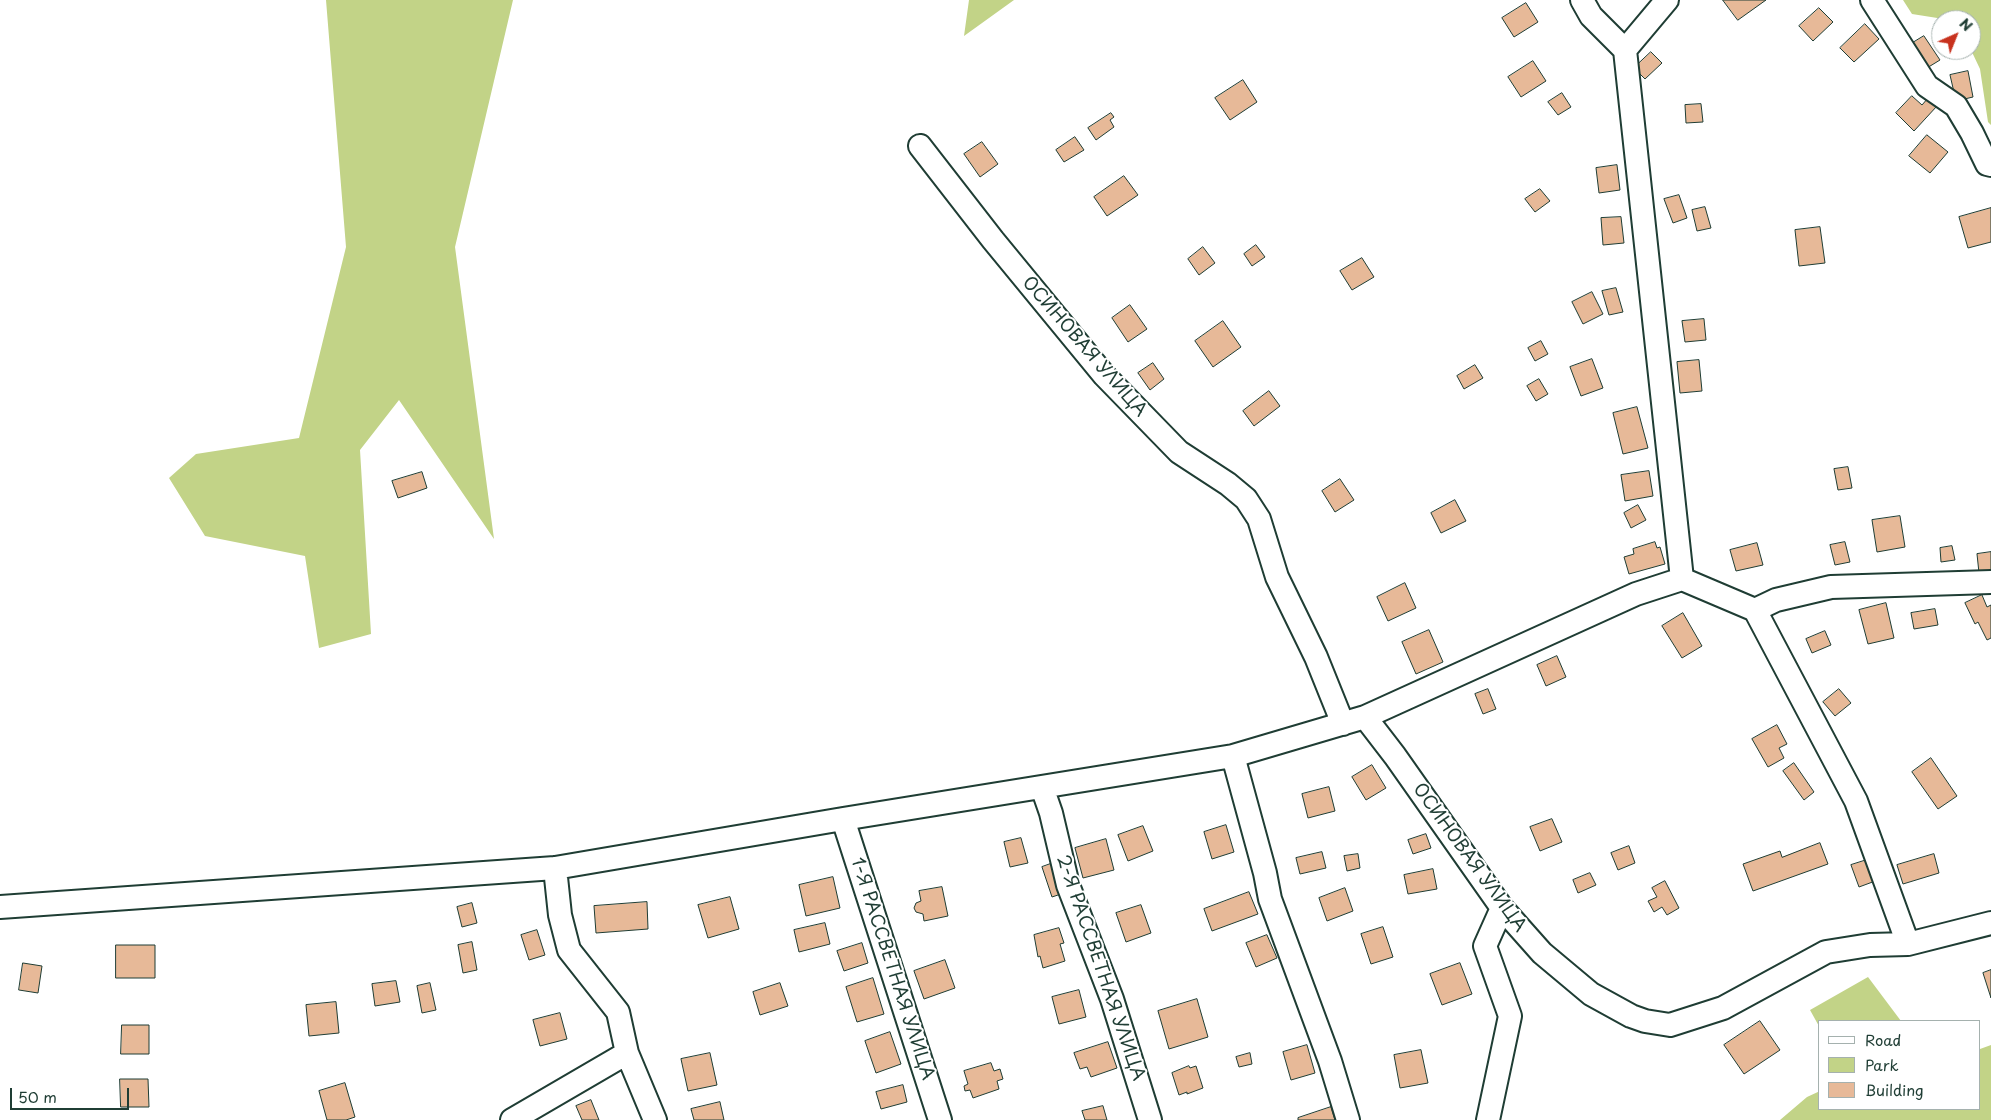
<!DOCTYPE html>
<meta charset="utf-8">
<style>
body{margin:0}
#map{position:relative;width:1991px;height:1120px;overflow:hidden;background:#fff;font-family:"Playpen Sans",sans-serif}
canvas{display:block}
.legend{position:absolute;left:1818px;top:1020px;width:162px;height:90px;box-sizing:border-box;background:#fff;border:1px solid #a5b1ae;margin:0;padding:6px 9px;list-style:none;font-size:15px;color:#1f3d34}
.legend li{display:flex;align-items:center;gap:10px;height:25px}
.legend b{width:25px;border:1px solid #a5b1ae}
.north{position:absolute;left:1931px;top:10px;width:50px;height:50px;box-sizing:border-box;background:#fff;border:1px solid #a5b1ae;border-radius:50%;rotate:44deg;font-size:14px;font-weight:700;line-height:20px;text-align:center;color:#1f3d34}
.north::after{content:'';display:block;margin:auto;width:18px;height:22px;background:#c8321e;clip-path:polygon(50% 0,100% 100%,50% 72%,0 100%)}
.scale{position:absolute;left:10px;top:1088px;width:119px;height:22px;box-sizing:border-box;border:2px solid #1f3d34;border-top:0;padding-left:6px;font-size:15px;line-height:18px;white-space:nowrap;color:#1f3d34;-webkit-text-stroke:4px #fff;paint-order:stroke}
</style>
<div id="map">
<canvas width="1991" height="1120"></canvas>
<ul class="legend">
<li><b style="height:6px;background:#fff"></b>Road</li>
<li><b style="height:14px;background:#c2d387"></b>Park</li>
<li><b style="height:14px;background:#e7b998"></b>Building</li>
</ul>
<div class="north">N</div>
<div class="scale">50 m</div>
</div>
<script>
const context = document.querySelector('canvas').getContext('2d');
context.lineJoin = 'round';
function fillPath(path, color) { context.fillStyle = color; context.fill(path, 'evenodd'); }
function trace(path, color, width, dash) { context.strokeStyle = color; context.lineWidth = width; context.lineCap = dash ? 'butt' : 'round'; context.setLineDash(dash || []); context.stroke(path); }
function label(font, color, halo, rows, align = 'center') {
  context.font = font + ' "Playpen Sans",sans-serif'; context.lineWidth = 4; context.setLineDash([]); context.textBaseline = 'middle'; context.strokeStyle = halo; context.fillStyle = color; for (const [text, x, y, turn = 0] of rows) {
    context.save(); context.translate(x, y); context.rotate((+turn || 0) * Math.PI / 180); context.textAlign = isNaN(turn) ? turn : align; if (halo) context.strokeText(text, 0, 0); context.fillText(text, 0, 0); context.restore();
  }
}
fillPath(new Path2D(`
 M326 0H513L455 247 494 539 399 400 360 450 371 634 319 648 305 556 205 536 169 478 196 454 299 438 346 247Z
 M969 0H1014L964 36Z
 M1903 0H1991V125L1988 122 1980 69 1971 50V20H1950L1912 14Z
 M1868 977 1901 1021H1820V1028L1810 1010Z
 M1991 1045V1120H1780L1807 1097 1820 1091V1109H1980V1049Z`), '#c2d387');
const building = new Path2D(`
 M1723 0H1766L1738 20Z
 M1526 3 1538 22 1514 37 1502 18Z
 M1819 8 1833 22 1813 41 1799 26Z
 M1865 24 1879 39 1854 62 1840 48Z
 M1924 36 1940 60 1922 71 1906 47Z
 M1651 52 1662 63 1645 79 1634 68Z
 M1533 61 1546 81 1521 97 1508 77Z
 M1968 71 1973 97 1956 101 1950 75Z
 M1243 80 1257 102 1230 120 1215 98Z
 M1562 93 1571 107 1558 115 1548 102Z
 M1912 96 1922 105 1928 98 1937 106 1914 131 1896 113Z
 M1701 104 1703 122 1686 123 1685 105Z
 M1111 113 1114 117 1110 120 1114 127 1096 140 1088 128Z
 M1927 135 1948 152 1930 173 1909 156Z
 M1075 137 1084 150 1064 162 1056 150Z
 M982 142 998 164 980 177 964 154Z
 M1617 165 1620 190 1599 193 1596 168Z
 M1124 176 1138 195 1107 216 1094 197Z
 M1540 189 1550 201 1535 212 1525 199Z
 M1679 195 1687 218 1673 223 1664 199Z
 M1705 207 1711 228 1697 231 1692 210Z
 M1991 208V242L1968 248 1959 217Z
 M1621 217 1624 243 1603 245 1601 218Z
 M1820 227 1825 263 1799 266 1795 230Z
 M1256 245 1265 257 1252 266 1244 254Z
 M1203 247 1215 263 1199 275 1188 259Z
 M1362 258 1374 277 1352 290 1340 271Z
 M1616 288 1623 312 1609 315 1602 291Z
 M1592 292 1603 314 1583 324 1572 302Z
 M1130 305 1147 329 1128 342 1112 318Z
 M1704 319 1706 340 1685 342 1682 321Z
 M1223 321 1241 347 1213 367 1195 341Z
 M1541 341 1548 354 1535 361 1528 348Z
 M1592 359 1603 388 1581 396 1570 367Z
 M1699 360 1702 391 1680 393 1677 362Z
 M1153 363 1164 379 1150 390 1138 373Z
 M1475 365 1483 378 1464 389 1457 376Z
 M1539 379 1548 394 1536 401 1527 386Z
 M1269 391 1280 406 1254 426 1243 411Z
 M1637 407 1648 448 1623 454 1613 413Z
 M1848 467 1852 488 1838 490 1834 469Z
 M1649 471 1653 496 1625 501 1621 475Z
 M422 472 427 488 398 498 392 481Z
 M1340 479 1354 500 1335 512 1322 491Z
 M1455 500 1466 521 1441 533 1431 513Z
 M1638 505 1646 520 1631 528 1624 513Z
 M1900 516 1905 547 1877 552 1872 520Z
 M1655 542 1657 548 1660 547 1665 564 1629 574 1624 557 1634 554 1633 549Z
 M1845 542 1850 562 1835 565 1830 545Z
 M1757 543 1763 565 1736 571 1730 550Z
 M1952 546 1955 560 1941 562 1940 548Z
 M1991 552V572L1979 573 1977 554Z
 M1405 583 1416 608 1388 621 1377 597Z
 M1982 595 1987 607 1991 605V638L1987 640 1978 622 1975 624 1965 603Z
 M1886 603 1894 638 1868 644 1859 610Z
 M1935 609 1938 625 1914 629 1911 613Z
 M1683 613 1702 646 1682 658 1662 626Z
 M1429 630 1443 662 1416 674 1402 642Z
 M1825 631 1831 645 1812 653 1806 639Z
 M1557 656 1566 677 1546 686 1537 665Z
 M1488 689 1496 709 1483 714 1475 694Z
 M1839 689 1851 703 1835 716 1823 702Z
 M1777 725 1787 744 1779 748 1784 758 1768 767 1752 739Z
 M1931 758 1957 796 1938 809 1912 772Z
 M1794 763 1814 792 1804 800 1783 771Z
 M1372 765 1386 788 1366 800 1352 777Z
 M1329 787 1335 811 1308 818 1302 794Z
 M1552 819 1562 842 1540 851 1530 827Z
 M1226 825 1234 852 1212 859 1204 832Z
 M1143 826 1153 851 1128 861 1118 835Z
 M1426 834 1431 848 1413 854 1408 840Z
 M1021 838 1028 863 1010 867 1004 842Z
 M1106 839 1114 870 1083 878 1075 848Z
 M1820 843 1828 864 1753 891 1743 864 1780 851 1782 857Z
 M1629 846 1635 863 1618 870 1611 853Z
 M1322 852 1326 868 1300 874 1296 858Z
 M1358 854 1360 868 1347 871 1344 856Z
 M1934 854 1939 873 1903 884 1897 865Z
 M1870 859 1878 880 1859 887 1851 865Z
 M1056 862 1067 892 1052 897 1042 867Z
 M1433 869 1437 889 1408 894 1404 875Z
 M1590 873 1596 885 1578 893 1573 880Z
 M833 877 840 908 806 916 799 885Z
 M1665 881 1679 908 1667 915 1662 907 1654 912 1648 901 1657 897 1652 888Z
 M942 887 948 916 924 921 923 914 916 912 914 908 916 903 921 901 919 891Z
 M1345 888 1353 911 1327 921 1319 898Z
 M1249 892 1258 914 1212 931 1204 909Z
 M730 897 739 929 708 938 698 905Z
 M647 902 648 929 596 933 594 906Z
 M472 903 477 923 462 927 457 907Z
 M1141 905 1151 933 1126 942 1116 913Z
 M825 923 830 944 799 952 794 930Z
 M1383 927 1393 957 1371 964 1361 934Z
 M1059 928 1064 943 1060 944 1065 961 1043 968 1040 956 1038 957 1034 935Z
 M537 930 545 955 529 960 521 935Z
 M1267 935 1277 958 1256 967 1246 943Z
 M472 942 477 970 463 973 458 945Z
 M862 943 868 963 844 971 837 951Z
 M116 945H155V978H116Z
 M945 960 955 988 924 999 914 971Z
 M23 963 42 966 38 993 19 990Z
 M1460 963 1472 994 1442 1005 1430 974Z
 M1991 970V998L1983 973Z
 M873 978 884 1014 857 1022 846 987Z
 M396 981 400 1002 375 1006 372 984Z
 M430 983 436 1010 422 1013 417 986Z
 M780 983 788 1006 760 1015 753 992Z
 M1079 990 1086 1017 1059 1024 1052 997Z
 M1197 999 1208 1037 1169 1049 1158 1011Z
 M336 1002 339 1033 309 1036 306 1005Z
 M560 1013 567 1039 540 1046 533 1020Z
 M1760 1021 1780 1050 1744 1074 1724 1045Z
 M122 1025H149V1054H121Z
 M890 1032 901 1064 876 1073 865 1041Z
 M1108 1042 1117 1068 1091 1077 1087 1067 1080 1069 1074 1053Z
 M1307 1045 1315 1073 1291 1080 1283 1052Z
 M1421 1050 1428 1083 1400 1088 1394 1055Z
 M710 1053 717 1085 688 1091 681 1059Z
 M1250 1053 1252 1064 1239 1067 1236 1057Z
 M991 1063 994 1071 1000 1069 1003 1079 997 1081 999 1089 973 1098 970 1090 965 1091 964 1086 968 1084 964 1071Z
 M1189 1066 1190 1068 1196 1066 1203 1088 1187 1094V1092L1179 1095 1172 1073Z
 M120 1079H148L149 1107H121Z
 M345 1083 355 1117 346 1120H327L319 1091Z
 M903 1085 907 1102 881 1109 876 1092Z
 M591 1100 599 1120H582L576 1106Z
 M720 1102 724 1120H694L691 1109Z
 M1103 1106 1107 1120H1085L1082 1111Z
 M1331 1107 1335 1120H1298V1118Z`);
fillPath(building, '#e7b998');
trace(building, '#1f3d34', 1);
const minor = new Path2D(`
 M1582 0 1591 16 1625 50 1682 579
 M1872 0 1927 86 1956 106 1972 133 1987 164 1991 165
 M1625 50 1667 0
 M920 146 993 240 1104 375 1179 452 1228 484 1246 499 1259 519 1277 577 1316 657 1343 724
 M1755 610 1776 600 1831 587 1991 582
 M1365 717 1395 756 1502 908 1542 953 1591 994 1631 1016 1645 1021 1670 1025 1723 1008 1826 952 1870 945 1908 944 1991 923
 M1233 756 1265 873 1270 899 1330 1061 1348 1120
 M1042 787 1051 813 1068 885 1112 999 1150 1120
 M843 819 940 1120
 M555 868 560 915 569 950 618 1012 627 1053 655 1120
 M0 907 555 868 843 819 1233 756 1365 717 1636 594 1682 579 1755 610 1856 801 1908 944
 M512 1120 627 1053
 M1488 1120 1510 1016 1485 946 1502 908`);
trace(minor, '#1f3d34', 26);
trace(minor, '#fff', 22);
label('18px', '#1f3d34', '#fff', [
 ["ОСИНОВАЯ УЛИЦА",1084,347,49],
 ["ОСИНОВАЯ УЛИЦА",1469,858,54],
 ["2-Я РАССВЕТНАЯ УЛИЦА",1100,968,71],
 ["1-Я РАССВЕТНАЯ УЛИЦА",892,969,72]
]);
</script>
